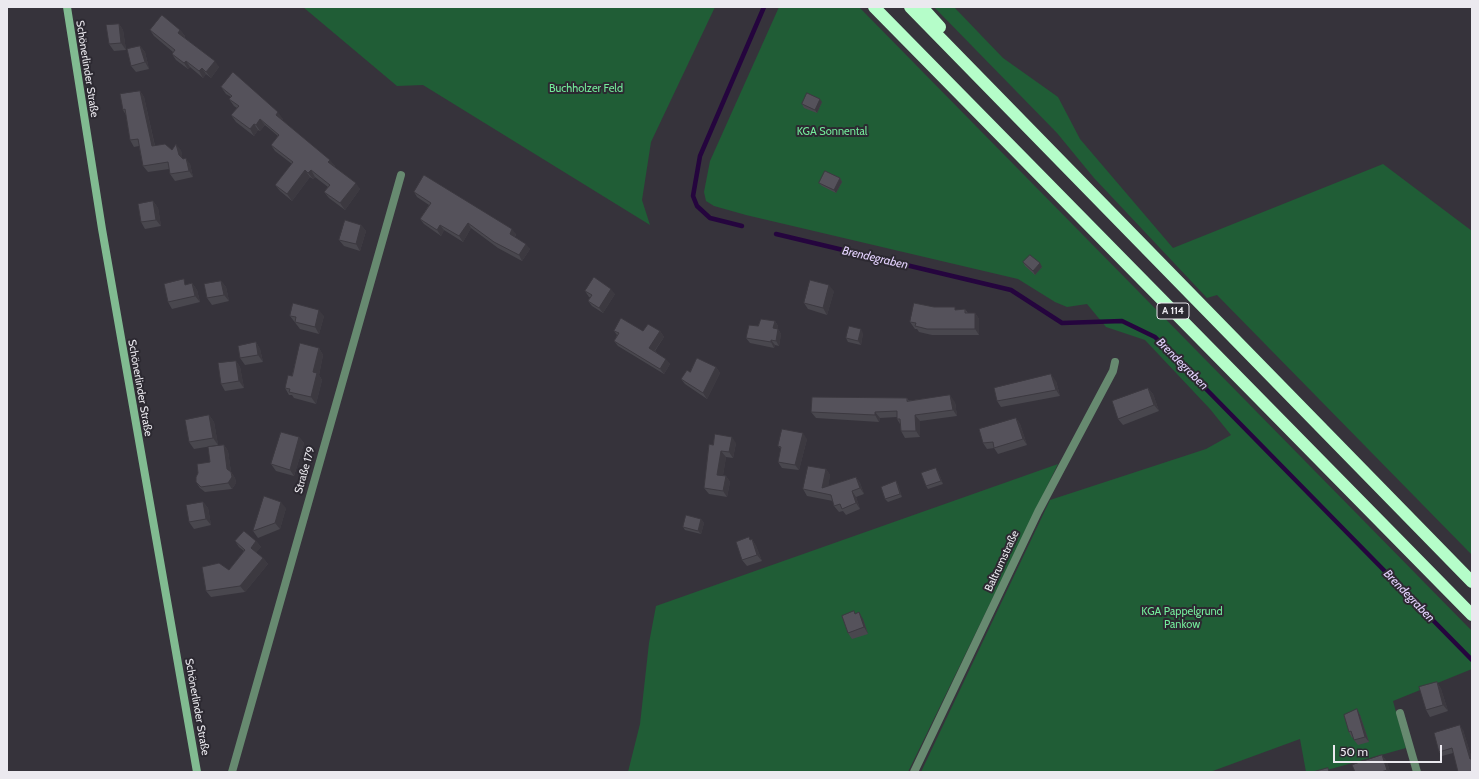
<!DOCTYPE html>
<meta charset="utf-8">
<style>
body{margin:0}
#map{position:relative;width:1479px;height:779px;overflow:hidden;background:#36333b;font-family:Cabin,sans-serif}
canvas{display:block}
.frame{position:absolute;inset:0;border:8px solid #ebe9ef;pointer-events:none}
.scale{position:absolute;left:1333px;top:745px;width:109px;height:18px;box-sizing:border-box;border:2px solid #ebe9ef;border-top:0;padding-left:5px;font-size:12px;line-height:14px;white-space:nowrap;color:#ebe9ef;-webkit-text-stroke:3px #2c2931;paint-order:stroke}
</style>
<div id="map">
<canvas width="1479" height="779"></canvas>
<div class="frame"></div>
<div class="scale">50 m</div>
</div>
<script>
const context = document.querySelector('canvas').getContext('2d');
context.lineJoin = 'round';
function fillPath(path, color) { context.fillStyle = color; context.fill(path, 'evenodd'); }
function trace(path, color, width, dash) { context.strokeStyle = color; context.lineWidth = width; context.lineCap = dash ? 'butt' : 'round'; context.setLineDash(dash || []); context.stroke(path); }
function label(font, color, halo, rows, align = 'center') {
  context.font = font + ' Cabin,sans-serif'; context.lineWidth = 4; context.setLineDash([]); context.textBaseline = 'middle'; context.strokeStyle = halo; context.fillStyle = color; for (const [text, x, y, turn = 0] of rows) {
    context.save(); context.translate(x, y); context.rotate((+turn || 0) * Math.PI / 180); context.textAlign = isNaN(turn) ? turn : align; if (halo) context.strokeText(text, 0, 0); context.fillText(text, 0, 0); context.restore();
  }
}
fillPath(new Path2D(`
 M303 7H715L651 142 642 200 650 225 423 85 397 86Z
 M779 7H859L1472 631V669L1393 701 1406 748 1320 772H1306L1300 739 1210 772H921L1050 500 1206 449 1231 435 1210 409 1145 340 1106 327 1087 304 1067 307 1055 302 1018 279 746 215 714 206 706 201 704 192 710 161Z
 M934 7H954L1003 58 1058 97 1080 139 1173 248 1383 164 1472 231V555L1217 295 1207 298 1094 178 1057 133Z
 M1058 464 908 772H628L640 724 649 643 656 606Z`), '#205d36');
trace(new Path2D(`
 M742 226 710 218 697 206 693 196 700 156 764 7
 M776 234 1011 290 1062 323 1122 321 1155 337 1472 660`), '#25053e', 4.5);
trace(new Path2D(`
 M1400 713 1417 772
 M232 772 401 175
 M914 772 1038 512 1113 371 1115 362`), '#678a70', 8);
trace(new Path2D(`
 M67 7 102 229 197 772`), '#81bb91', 8);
trace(new Path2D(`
 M874 7 1472 615
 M910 7 1472 582
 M922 7 940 27`), '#b5fdc9', 12);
fillPath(new Path2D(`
 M119 24 123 30 126 50 114 51 109 44Z
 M150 30H180L185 36 184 37 219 67 211 78 206 74 203 78 190 67 188 69 176 60 172 54 173 52 154 36Z
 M140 46 145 52 149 69 136 72 131 66Z
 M221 87 283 119 282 120 335 166 334 167 360 189 345 210 329 198 324 192 328 187 315 177 313 179 310 177 292 201 280 191 275 185 292 164 275 151 271 145 278 136 265 125 260 131 258 130 254 136 236 122 231 115 237 108 234 106 229 99 231 97 226 94Z
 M140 91 144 97 155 146 172 150H181L182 158 190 164 193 177 175 181 170 174 169 169 148 172 143 166 139 146 134 147 130 140 126 115 123 110Z
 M822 102 817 113 804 108 802 104Z
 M840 178 842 182 836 193 822 186 819 183Z
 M414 192 516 234 515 237 530 249 522 261 498 248 471 228 463 242 444 230 441 236 424 224 420 219 429 205 417 197Z
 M153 201 158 208 161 226 145 229 141 222Z
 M361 225 366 231 360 251 344 246 339 240Z
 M1023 262 1042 267 1035 275 1025 266Z
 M221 281 226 287 229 301 212 305 207 298Z
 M192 283 197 290 200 302 172 309 168 302 188 284Z
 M585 291 615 294 603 313 592 306 588 301 590 297H589Z
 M834 291 827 315 808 309 804 303Z
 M934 307 957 310 965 309 968 313H975L979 319V335H932L919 332 917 329H915L910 322Z
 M290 316H324L319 334 300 329Z
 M775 321 778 326V329L781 334 779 346 775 345 774 348 750 343 746 338 758 326Z
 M614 331H660L664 337 655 351 670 364 664 374 618 346 614 341 617 335Z
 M863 333 861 345 848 342 846 338Z
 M256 342 260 349 263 362 245 365 240 358Z
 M319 348 323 355 319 375 322 380 316 404 294 398 292 395H289L285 388 292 376Z
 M236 361 240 367 244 388 225 391 221 384Z
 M716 367 720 373 707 399 685 384 681 379 690 372Z
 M1056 381 1060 396 1001 407 997 401Z
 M1148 388 1153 394 1159 411 1123 425 1118 419Z
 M907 398 909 401 955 402 957 416 920 421V437L905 438 901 431 900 424 897 419V417L880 418 879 422 816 418 811 412Z
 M209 415 214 422 218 445 194 449 189 442Z
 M1016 418 1020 424 1027 445 998 454 994 448 987 449 983 443Z
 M299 437 304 443 294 476 276 471 271 464Z
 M807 439 799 470 782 468 778 462 781 449 778 446Z
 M736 443 733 458 726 457 723 475 726 476 730 482 727 497 709 494 704 488 713 445Z
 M224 445 228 451 231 472 235 478 236 483 232 489 205 492 200 488 196 482 210 462Z
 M826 469 830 475 828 486 856 477 860 483 864 494 856 497 860 509 846 515 843 511 839 512 834 506 833 501 807 496 803 489Z
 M938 471 943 484 928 489 926 486Z
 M896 481 898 485 902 497 888 502 885 499Z
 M203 502 208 508 211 525 194 529 189 522Z
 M286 508 280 529 258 538 253 531Z
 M701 519 704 523 701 534 685 530 683 527Z
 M749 537 751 540 752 539 756 546 762 561 747 566 742 560Z
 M235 541H256L261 547 256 552 263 558 268 564 245 592 211 597 206 591 229 570 244 551 239 547Z
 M863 619 868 634 852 639 848 633Z
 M1437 682 1441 689 1448 711 1430 717 1426 710Z
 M1357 709 1360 715 1369 742 1358 745 1354 740 1353 737 1352 738 1349 732Z
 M1463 730 1472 759 1453 753 1442 756 1439 752Z
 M1382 755 1387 762 1390 772H1355Z`), '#49474e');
fillPath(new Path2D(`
 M119 24 123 30 126 50 121 43Z
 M180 30 185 36 182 39 178 33Z
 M140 46 145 52 149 69 145 62Z
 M186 61 190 67 188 69 184 63Z
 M215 61 219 67 211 78 206 72Z
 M202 68 206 74 203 78 199 71Z
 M140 91 144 97 156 152 152 146Z
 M820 99 822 102 817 113 815 110Z
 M278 112 283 119 280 122 276 115Z
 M260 119 265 125 260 131 256 125Z
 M254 124 258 130 254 136 250 129Z
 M176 144 181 150 183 161 179 155Z
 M186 158 190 164 193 177 189 171Z
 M330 160 335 166 333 169 328 162Z
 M305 170 310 177 292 201 287 194Z
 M311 170 315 177 313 179 308 173Z
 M840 178 842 182 836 193 834 190Z
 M356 183 360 189 345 210 340 203Z
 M153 201 158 208 161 226 156 220Z
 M468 223 471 228 463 242 459 236Z
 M361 225 366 231 360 251 356 244Z
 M440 225 444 230 441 236 437 230Z
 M512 229 516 234 513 239 510 234Z
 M526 244 530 249 522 261 519 255Z
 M1040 263 1042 267 1035 275 1033 271Z
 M221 281 226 287 229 301 224 295Z
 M192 283 197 290 200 302 195 296Z
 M829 285 834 291 827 315 823 308Z
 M611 289 615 294 603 313 599 308Z
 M319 310 324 316 319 334 315 327Z
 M975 313 979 319V335L975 329Z
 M775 321 778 326V329L781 334 779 346 776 341 773 328Z
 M861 329 863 333 861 345 858 341Z
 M660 331 664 337 653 353 649 348Z
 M771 340 775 345 774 348 771 342Z
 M256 342 260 349 263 362 258 355Z
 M319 348 323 355 319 375 322 380 316 404 311 397 313 372Z
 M666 359 670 364 664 374 660 369Z
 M236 361 240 367 244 388 239 381Z
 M716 367 720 373 707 399 703 393Z
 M1051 374 1056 381 1060 396 1056 390Z
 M1148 388 1153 394 1159 411 1154 405Z
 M950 395 955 402 957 416 953 410Z
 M875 412 880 418 879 422 875 415Z
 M209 415 214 422 218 445 213 438Z
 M915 415 920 421V437L916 431Z
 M1016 418 1020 424 1027 445 1023 439Z
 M803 433 807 439 799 470 795 465Z
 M299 437 304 443 294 476 290 470Z
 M732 437 736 443 733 458 729 452Z
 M224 445 228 451 231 472 235 478 236 483 232 489 228 483 227 469Z
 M721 451 726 457 722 481 717 475Z
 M936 468 938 471 943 484 941 481Z
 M826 469 830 475 827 494 822 488Z
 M726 476 730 482 727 497 723 491Z
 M856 477 860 483 864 494 860 488Z
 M896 481 898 485 902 497 900 494Z
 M852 491 856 497 860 509 856 503Z
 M203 502 208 508 211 525 206 519Z
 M281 502 286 508 280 529 275 523Z
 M701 519 704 523 701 534 698 531Z
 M749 537 753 543 752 539 756 546 762 561 757 555Z
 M256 541 261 547 255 554 251 548Z
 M263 558 268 564 245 592 240 586Z
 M859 612 863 619 868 634 864 627Z
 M1437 682 1441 689 1448 711 1443 705Z
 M1357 709 1360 715 1369 742 1365 737Z
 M1460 725 1463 730 1472 759H1470Z
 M1382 755 1387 762 1390 772H1388L1387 770Z`), '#3c3940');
const building = new Path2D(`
 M162 15 180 30 178 33 215 61 206 72 202 68 199 71 186 61 184 63 172 54 175 50 150 30Z
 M119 24 121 43 109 44 106 25Z
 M140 46 145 62 131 66 127 49Z
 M233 72 278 112 276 115 330 160 328 162 356 183 340 203 324 192 330 185 311 170 308 173 305 170 287 194 275 185 293 162 271 145 279 135 260 119 256 125 254 124 250 129 231 115 239 106 229 99 232 96 221 87Z
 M140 91 152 146 165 144 172 150 176 144 179 155 183 159 186 158 189 171 170 174 168 162 143 166 138 139 130 140 125 109 123 110 120 94Z
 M807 93 820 99 815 110 802 104Z
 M825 171 840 178 834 190 819 183Z
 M424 175 512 229 510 234 526 244 519 255 494 242 468 223 459 236 440 225 437 230 420 219 431 203 414 192Z
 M153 201 156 220 141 222 138 204Z
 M345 220 361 225 356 244 339 240Z
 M1030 255 1040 263 1033 271 1023 262Z
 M594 277 611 289 599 308 588 301 592 295 585 291Z
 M184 279 185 285 192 283 195 296 168 302 164 284Z
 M810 280 829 285 823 308 804 303Z
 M221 281 224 295 207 298 204 284Z
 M293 303 319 310 315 327 295 322 296 317 290 316Z
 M914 303 934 307H955V310L965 309V313H975V329H927L915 326 916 323 910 322Z
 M621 318 643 331 648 324 660 331 649 348 666 359 660 369 614 341 619 333 614 331Z
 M761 319 775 321 773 328 778 329 776 341 771 340V342L746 338 749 325 758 326Z
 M849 326 861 329 858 341 846 338Z
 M256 342 258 355 240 358 238 346Z
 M300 343 319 348 313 372 317 373 311 397 289 392 290 389 285 388 288 375 292 376Z
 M697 358 716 367 703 393 681 379 687 370 690 372Z
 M236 361 239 381 221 384 218 363Z
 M1051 374 1056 390 997 401 994 388Z
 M1148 388 1154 405 1118 419 1112 401Z
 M950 395 953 410 915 415 916 431H901L900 419H897V411L875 412V415L811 412 812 397 907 398V401Z
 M209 415 213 438 189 442 185 420Z
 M1016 418 1023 439 994 448 993 442 983 443 979 429Z
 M782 429 803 433 795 465 778 462 781 447 778 446Z
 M281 432 299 437 290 470 271 464Z
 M715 434 732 437 729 452 721 451 717 475 726 476 723 491 704 488 709 444 713 445Z
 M224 445 227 469 231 472 232 477 228 483 201 487 196 482V477L198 473 197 464 210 462 208 447Z
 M808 466 826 469 822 488 856 477 860 488 852 491 856 503 842 509 840 504 834 506 831 495 803 489Z
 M936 468 941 481 926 486 921 473Z
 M896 481 900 494 885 499 881 487Z
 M264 496 281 502 275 523 253 531Z
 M203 502 206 519 189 522 186 505Z
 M686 515 701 519 698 531 683 527Z
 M244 531 256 541 251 548 263 558 240 586 206 591 202 567 219 563 229 570 245 550 235 541Z
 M749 537 750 540 752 539 757 555 742 560 736 542Z
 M854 611 855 614 859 612 864 627 848 633 842 616Z
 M1437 682 1443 705 1426 710 1419 687Z
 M1357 709 1365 737 1354 740 1351 731 1349 732 1344 715Z
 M1460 725 1470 759H1472V772H1458L1452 748 1439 752 1434 733Z
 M1382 755 1387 770 1381 772H1355L1352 765Z
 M1328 768 1329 772H1313Z`);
fillPath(building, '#55525b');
trace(building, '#3c3940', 1);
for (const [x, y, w] of [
 [1173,311,32]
]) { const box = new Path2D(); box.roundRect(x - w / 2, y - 8, w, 16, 3); context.fillStyle = '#2c2931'; context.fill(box); trace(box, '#ebe9ef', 1); }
label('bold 10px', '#ebe9ef', null, [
 ["A 114",1173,311]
]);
label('11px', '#ebe9ef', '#2c2931', [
 ["Schönerlinder Straße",87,69,81],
 ["Schönerlinder Straße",140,388,80],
 ["Straße 179",305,470,-74],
 ["Baltrumstraße",1002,561,-65],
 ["Schönerlinder Straße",197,707,80]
]);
label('11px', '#74eb9b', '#2c2931', [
 ["Buchholzer Feld",586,89],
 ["KGA Sonnental",832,132],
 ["KGA Pappelgrund",1182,612],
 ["Pankow",1182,625]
]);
label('italic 12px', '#e2d0fc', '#2c2931', [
 ["Brendegraben",875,258,13],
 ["Brendegraben",1182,364,45],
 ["Brendegraben",1409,596,46]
]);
</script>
